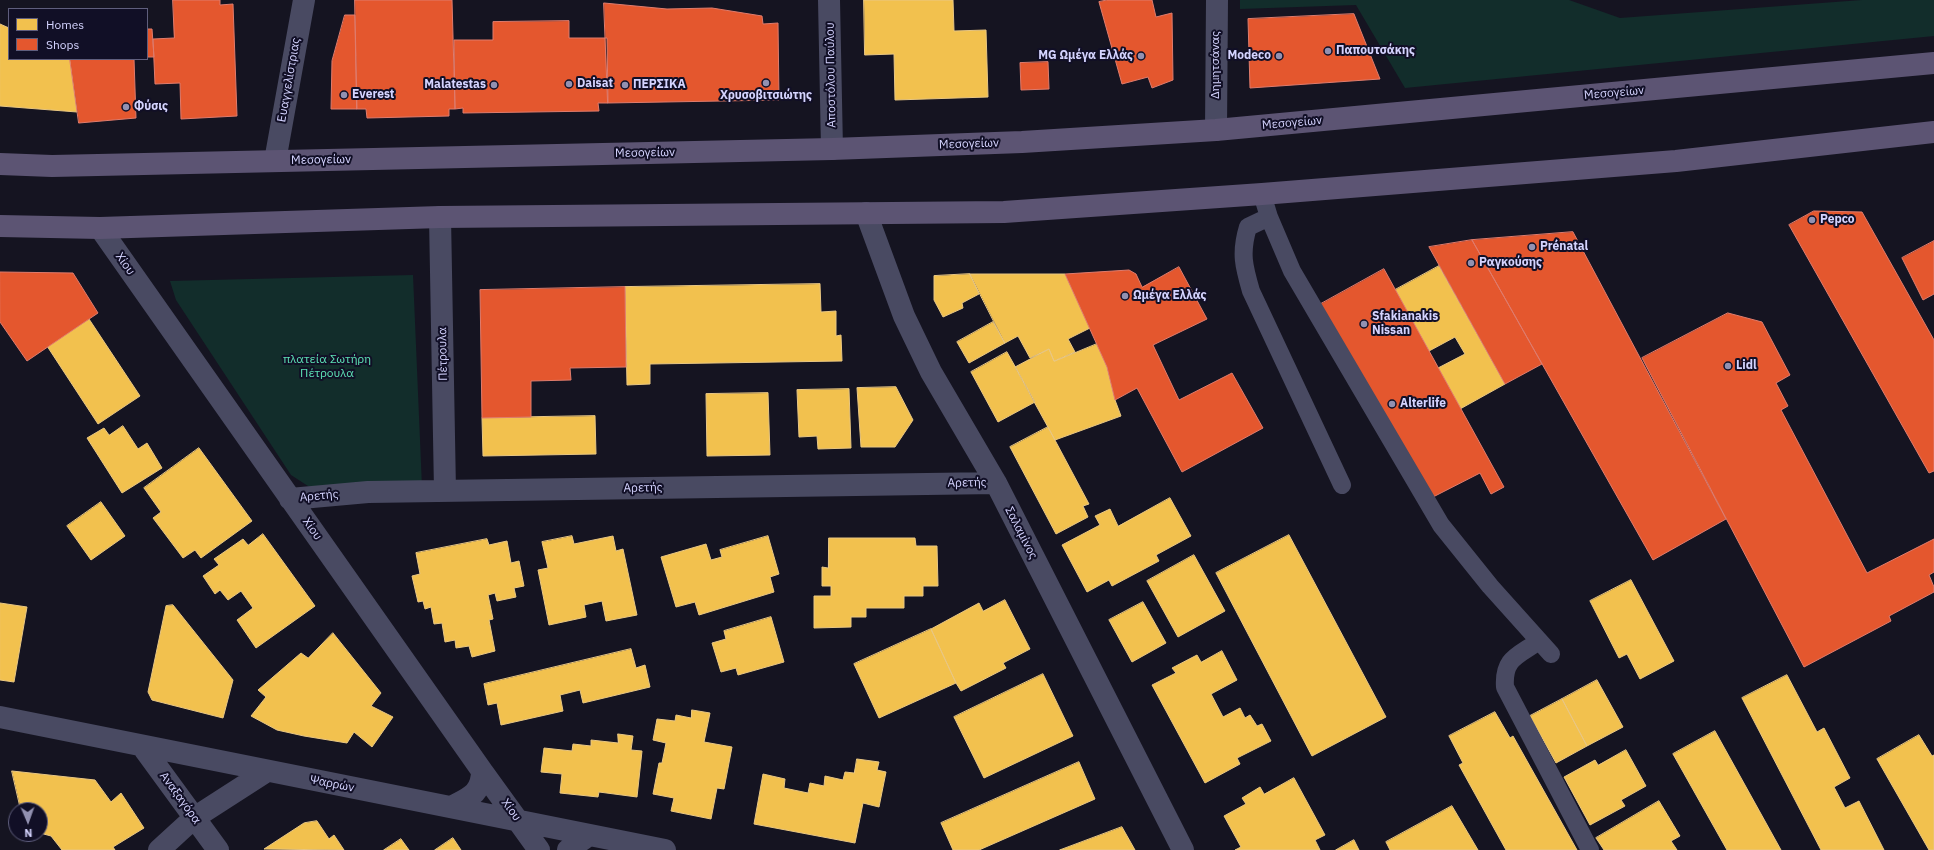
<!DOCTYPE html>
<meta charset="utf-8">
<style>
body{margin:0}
#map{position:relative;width:1934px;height:850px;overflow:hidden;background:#151421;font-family:"IBM Plex Sans",sans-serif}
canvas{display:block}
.legend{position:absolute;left:8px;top:8px;width:140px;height:52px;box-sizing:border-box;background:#110f26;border:1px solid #5f5e7d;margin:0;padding:5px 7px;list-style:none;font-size:12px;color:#d5d4ff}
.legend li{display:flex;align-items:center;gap:8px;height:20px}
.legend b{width:20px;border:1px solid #5f5e7d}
.north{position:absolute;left:8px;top:802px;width:40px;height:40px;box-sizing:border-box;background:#110f26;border:1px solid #5f5e7d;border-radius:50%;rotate:178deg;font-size:11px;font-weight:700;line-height:16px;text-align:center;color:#d5d4ff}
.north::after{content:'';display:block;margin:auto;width:14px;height:18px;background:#9291b1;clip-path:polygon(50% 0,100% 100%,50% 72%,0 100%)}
</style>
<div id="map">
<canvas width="1934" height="850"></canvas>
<ul class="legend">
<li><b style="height:11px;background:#f2c14e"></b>Homes</li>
<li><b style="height:11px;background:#e4572e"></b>Shops</li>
</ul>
<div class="north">N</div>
</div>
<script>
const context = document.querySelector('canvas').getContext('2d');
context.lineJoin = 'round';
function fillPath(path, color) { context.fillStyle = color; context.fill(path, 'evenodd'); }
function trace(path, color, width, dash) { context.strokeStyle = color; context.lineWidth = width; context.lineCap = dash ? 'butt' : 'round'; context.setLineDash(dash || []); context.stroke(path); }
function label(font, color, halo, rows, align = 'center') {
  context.font = font + ' "IBM Plex Sans",sans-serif'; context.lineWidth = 4; context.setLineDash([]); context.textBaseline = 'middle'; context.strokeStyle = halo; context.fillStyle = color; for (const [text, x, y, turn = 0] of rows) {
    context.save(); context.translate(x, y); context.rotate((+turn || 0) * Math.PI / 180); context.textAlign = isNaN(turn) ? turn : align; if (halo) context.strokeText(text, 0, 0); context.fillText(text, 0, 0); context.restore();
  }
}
fillPath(new Path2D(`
 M1240 0H1569L1620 18 1862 0H1934V36L1405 88 1356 5 1240 9Z
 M413 275 422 487 308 486 291 475 176 300 170 281Z`), '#122d2b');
const homes = new Path2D(`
 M864 0H953L954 31 986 30 988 97 895 100 894 54 865 55Z
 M0 24 9 28V59H70L77 112 0 106Z
 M1439 266 1505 384 1460 409 1438 368 1465 354 1455 337 1429 351 1395 290Z
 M970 274H1065L1090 328 1068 339 1075 352 1054 361 1049 349 1030 358 1018 336 1005 343Z
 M970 274 979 294 962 303 963 308 943 317 934 300V276Z
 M820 284 821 312 836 311V336L841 335 842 361 650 364V384L627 385 625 287Z
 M89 319 140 396 98 424 47 346Z
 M993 322 1005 343 969 363 957 342Z
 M1097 344 1107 367 1115 400 1121 416 1055 440 1015 367 1049 349 1054 361Z
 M1007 352 1035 402 998 422 971 372Z
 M896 387 913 420 895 447H861L857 388Z
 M849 389 851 448 818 449 817 436 799 437 797 390Z
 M768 393 770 455 707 456 706 394Z
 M595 416 596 454 483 456 482 418Z
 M123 426 138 449 147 443 162 468 122 493 87 438 104 428 109 435Z
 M1048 427 1089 504 1083 506 1088 517 1056 534 1010 447Z
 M199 448 252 521 201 558 195 550 183 558 153 518 161 512 144 488Z
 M1170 498 1191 536 1156 555 1159 561 1112 586 1109 580 1087 592 1062 545 1100 525 1095 516 1110 509 1118 526Z
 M101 502 125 536 91 560 67 526Z
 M263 534 315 606 256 648 237 620 253 608 241 591 228 600 220 590 215 594 203 576 219 565 214 559 243 539 248 545Z
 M1289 535 1386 717 1312 756 1216 573Z
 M572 536 574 544 613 536 616 551 623 549 637 615 606 621 602 601 584 605 586 617 549 625 538 570 548 568 542 542Z
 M768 536 779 574 770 577 774 592 699 615 695 602 676 607 661 557 706 544 711 560 722 557 720 550Z
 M829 538H915L916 546H937L938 586H923V596H904V608H866V617H851V627L814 628V596H831V586H822V567L828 568Z
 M487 539 489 545 507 541 511 563 519 561 524 586 514 588 516 597 497 601 495 593 488 595 493 619 489 620 495 651 472 657 469 646 456 648 455 640 445 642 442 623 434 624 431 607 425 609 423 601 418 602 412 576 420 574 416 553Z
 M1194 555 1225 611 1178 637 1147 581Z
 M1631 580 1674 661 1640 679 1627 654 1619 658 1590 601Z
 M1005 600 1030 649 1003 663 1006 668 961 691 956 683 931 629 979 603 983 611Z
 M1143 602 1166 643 1132 662 1109 620Z
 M0 603 27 607 14 682 0 680Z
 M173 605 233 680 223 718 152 700 148 692 166 606Z
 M771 617 784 662 738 675 736 668 721 672 712 643 726 639 724 631Z
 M931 629 956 683 879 718 854 664Z
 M333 633 381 693 371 706 393 717 372 747 354 732 347 743 304 736 277 730 251 716 266 697 258 690 301 653 308 658Z
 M631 649 636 668 645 665 650 687 583 703 580 690 560 695 563 711 501 725 497 703 488 705 484 684Z
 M1222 651 1237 680 1211 694 1223 717 1240 708 1245 718 1250 715 1257 726 1262 724 1271 741 1237 758 1240 764 1205 783 1152 685 1176 673 1172 668 1197 655 1201 662Z
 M1043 674 1073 736 984 778 954 717Z
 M1787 675 1817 732 1824 728 1850 778 1834 787 1845 808 1859 801 1884 850H1821L1742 698Z
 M1597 680 1623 727 1587 746 1562 699Z
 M1562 699 1587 746 1556 763 1530 716Z
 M692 710 710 713 704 742 732 747 724 789 717 788 711 819 671 811 674 798 653 794 659 763H662L666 743 653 740 657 719 675 721 676 715 691 718Z
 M1495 712 1510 738 1513 736 1577 850H1506L1459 765 1463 763 1449 736Z
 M1715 731 1781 850H1727L1673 754Z
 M618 734 633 736 631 750 642 751 637 797 599 792 598 797 560 793 562 774 541 772 544 748 572 751 573 744 591 746V740L618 743Z
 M1919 735 1932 756 1934 755V850H1929L1877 759Z
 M1626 750 1646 786 1621 800 1625 806 1590 825 1564 777 1595 760 1598 765Z
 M857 759 879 762 877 770 886 772 879 807 863 803 855 843 754 824 763 774 785 779 784 788 808 793 810 783 824 786 825 776 843 780 845 772 854 773Z
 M1079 762 1095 799 979 850H953L941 823Z
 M12 771 95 780 111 802 121 793 144 828 113 847 115 850H62L51 836 40 833V810H21Z
 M1294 778 1325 835 1315 840 1320 850H1235L1241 847 1224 816 1246 804 1242 798 1260 787 1264 794Z
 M1659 801 1680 836 1671 841 1677 850H1604L1596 838Z
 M1452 806 1478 850H1390L1386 842Z
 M317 821 329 839 334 835 344 850 264 849 304 823Z
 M1122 827 1135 850H1060Z
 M453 838 461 850H435Z
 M401 839 409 850H384Z
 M1354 840 1359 850H1336Z`);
fillPath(homes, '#f2c14e');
trace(homes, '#e9c783', 1);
const shops = new Path2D(`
 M173 0H220V5L233 4 237 116 181 119 180 83 155 84 153 39 174 38Z
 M355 0H452L455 109H449V116L367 118 366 109H357Z
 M1107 0H1152L1156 17 1172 13 1173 80 1152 88 1148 77 1122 84 1099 2Z
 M604 3 667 9 712 8 762 16 763 24 778 23 779 100 608 103Z
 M1354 14 1380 79 1250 88 1248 19Z
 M345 15H355L357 109H331L332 61Z
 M569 21V38H607L608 103H598L599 111 463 113V108L455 109 454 40H493V22Z
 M147 29H152L154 57H147Z
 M70 59H134L136 118 79 123Z
 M1048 62 1049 89 1021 90 1020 63Z
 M1814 211 1862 212 1934 340V471L1929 473 1789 225Z
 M1573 232 1726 519 1653 560 1472 240Z
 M1472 240 1542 364 1505 384 1429 247Z
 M1934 241V294L1923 300 1902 258Z
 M1179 267 1207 319 1153 345 1179 400 1232 373 1263 428 1182 472 1137 388 1115 400 1107 367 1065 274 1129 270 1136 274 1142 287Z
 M1384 269 1504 487 1491 494 1480 473 1433 497 1319 305Z
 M0 272 73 273 98 313 27 361 0 322Z
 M625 287 626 367 570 368 571 380 531 381V417L482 418 480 290Z
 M1728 313 1762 322 1790 375 1776 383 1788 406 1781 410 1867 573 1934 539V572L1929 575 1934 587V592L1889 616 1891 621 1804 667 1642 358Z`);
fillPath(shops, '#e4572e');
trace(shops, '#e07c6d', 1);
trace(new Path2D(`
 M1262 194 1269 217 1292 271 1441 525 1490 586 1551 654
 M1269 217 1248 227C1240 253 1244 267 1251 291L1342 485
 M1539 641C1518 656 1503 658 1505 687L1590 850`), '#494a62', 18);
trace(new Path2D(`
 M829 0 832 149
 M1216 130 1217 0
 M275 161 304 0
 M866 213 904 316 931 372 996 483 1183 850
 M440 217 445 491
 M100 228 482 771 539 850
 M290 499 368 492 996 483
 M0 717 665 850
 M142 746 218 850
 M451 807C468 798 482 794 482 771
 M159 850 194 818 267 771
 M568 850 589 835`), '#494a62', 22);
trace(new Path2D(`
 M0 164 52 166 832 149 1022 142 1216 130 1934 63
 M0 226 100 228 440 217 1004 212 1262 194 1676 161 1934 132`), '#5c5473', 22);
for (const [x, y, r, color] of [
 [1328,51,4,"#9291b1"],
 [1141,56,4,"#9291b1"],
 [1279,56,4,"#9291b1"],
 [766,83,4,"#9291b1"],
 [569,84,4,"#9291b1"],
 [494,85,4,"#9291b1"],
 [625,85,4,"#9291b1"],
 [344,95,4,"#9291b1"],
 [126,107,4,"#9291b1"],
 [1812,220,4,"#9291b1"],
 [1532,247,4,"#9291b1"],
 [1471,263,4,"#9291b1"],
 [1125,296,4,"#9291b1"],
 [1364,324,4,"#9291b1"],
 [1728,366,4,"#9291b1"],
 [1392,404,4,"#9291b1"]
]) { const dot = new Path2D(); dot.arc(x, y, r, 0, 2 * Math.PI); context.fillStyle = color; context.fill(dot); trace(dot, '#110f26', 1.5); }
label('bold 12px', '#d5d4ff', '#110f26', [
 ["Παπουτσάκης",1336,51],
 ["MG Ωμέγα Ελλάς",1133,56,"right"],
 ["Modeco",1271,56,"right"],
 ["Daisat",577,84],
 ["Malatestas",486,85,"right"],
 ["ΠΕΡΣΙΚΑ",633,85],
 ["Everest",352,95],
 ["Χρυσοβιτσιώτης",766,96,"center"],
 ["Φύσις",134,107],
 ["Pepco",1820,220],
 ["Prénatal",1540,247],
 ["Ραγκούσης",1479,263],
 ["Ωμέγα Ελλάς",1133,296],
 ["Sfakianakis",1372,317],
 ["Nissan",1372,331],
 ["Lidl",1736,366],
 ["Alterlife",1400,404]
], 'left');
label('12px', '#d5d4ff', '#110f26', [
 ["Δημητσάνας",1216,65,-90],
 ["Αποστόλου Παύλου",831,75,-91],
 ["Ευαγγελίστριας",289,80,-80],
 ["Μεσογείων",1614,93,-5],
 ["Μεσογείων",1292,123,-5],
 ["Μεσογείων",969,144,-2],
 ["Μεσογείων",645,153,-1],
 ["Μεσογείων",321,160,-1],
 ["Χίου",125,264,55],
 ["Πέτρουλα",443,354,-91],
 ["Αρετής",967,483,-1],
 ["Αρετής",643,488,-1],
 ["Αρετής",319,496,-5],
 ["Χίου",312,529,55],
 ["Σαλαμίνος",1021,533,63],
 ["Ψαρρών",332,784,11],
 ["Αναξαγόρα",180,798,54],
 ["Χίου",511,810,54]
]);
label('12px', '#5de2b5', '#110f26', [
 ["πλατεία Σωτήρη",327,360],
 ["Πέτρουλα",327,374]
]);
</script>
